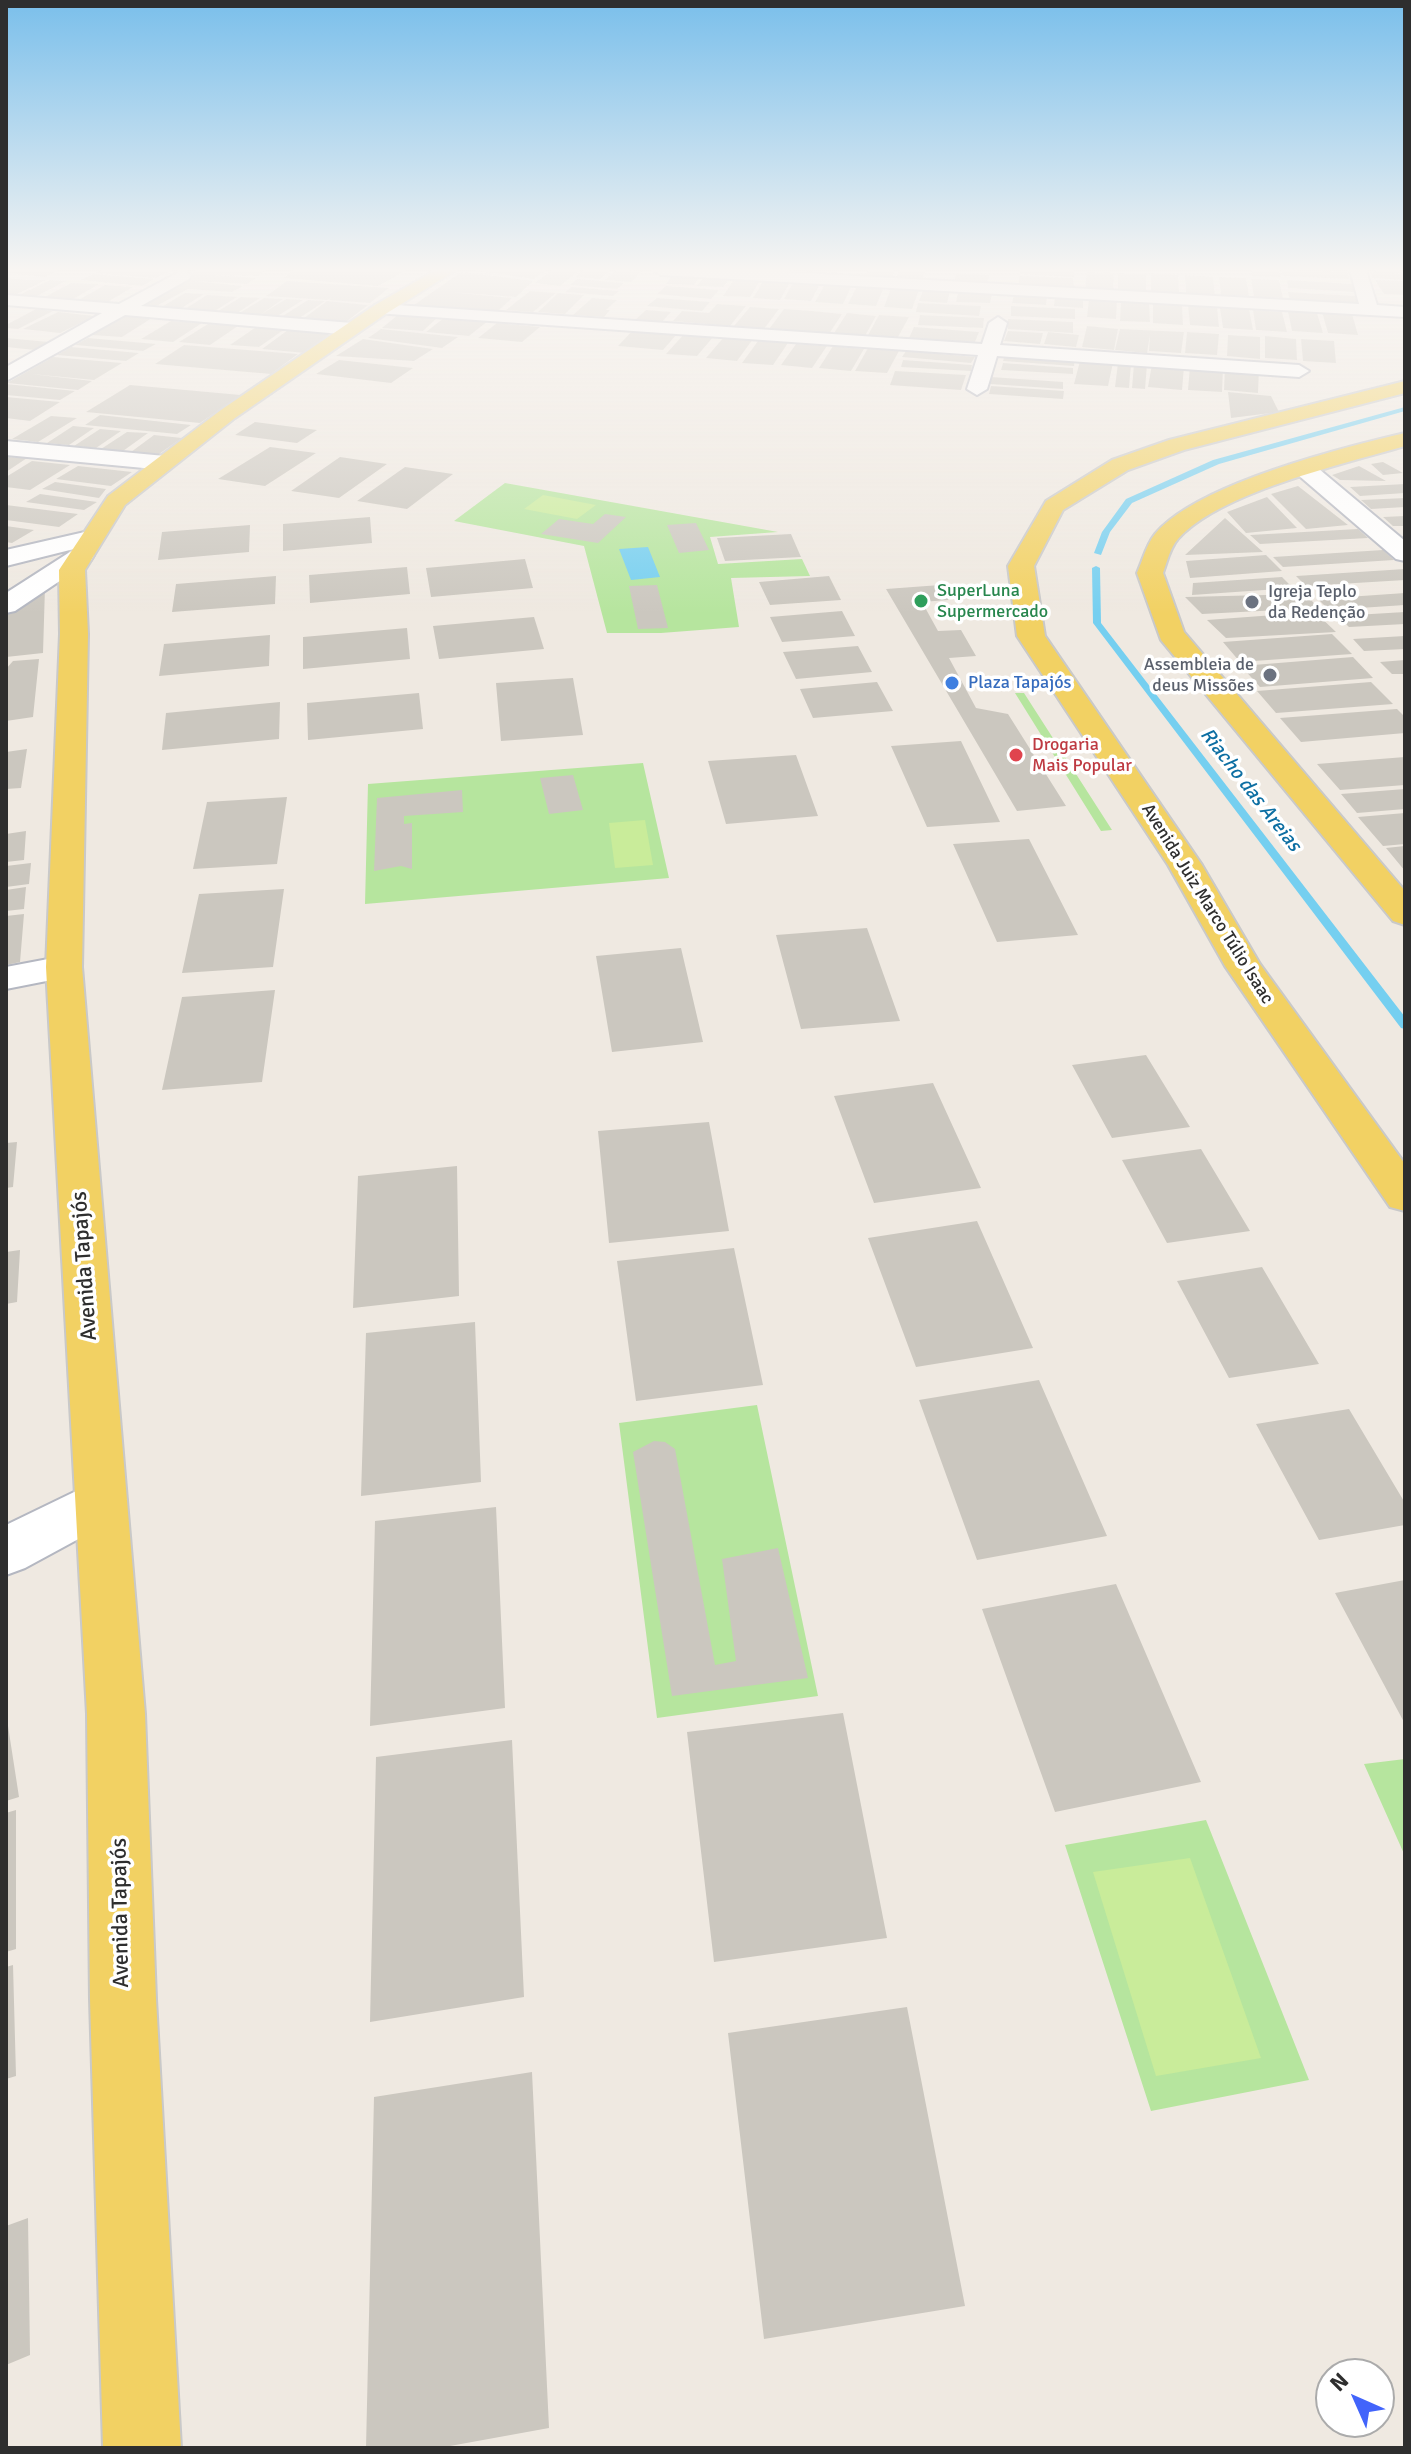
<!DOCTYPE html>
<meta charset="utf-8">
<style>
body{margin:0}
#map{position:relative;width:1411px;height:2454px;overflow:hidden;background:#efe9e1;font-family:Signika,sans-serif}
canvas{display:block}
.frame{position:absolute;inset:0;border:8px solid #2e2e2e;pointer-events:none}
.north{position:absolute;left:1315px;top:2358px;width:80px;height:80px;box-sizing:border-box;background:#fff;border:2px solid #ababab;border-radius:50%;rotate:315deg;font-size:22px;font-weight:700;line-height:32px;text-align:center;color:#2e2e2e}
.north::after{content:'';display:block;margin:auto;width:28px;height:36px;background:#4264fb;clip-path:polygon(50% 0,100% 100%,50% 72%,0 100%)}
</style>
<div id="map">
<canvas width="1411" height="2454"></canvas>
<div class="frame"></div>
<div class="north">N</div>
</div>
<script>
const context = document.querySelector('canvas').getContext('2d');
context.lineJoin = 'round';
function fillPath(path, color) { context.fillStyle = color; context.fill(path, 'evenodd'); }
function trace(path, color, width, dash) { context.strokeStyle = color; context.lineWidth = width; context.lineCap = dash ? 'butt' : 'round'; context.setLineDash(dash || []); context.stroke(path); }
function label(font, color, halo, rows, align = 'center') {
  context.font = font + ' Signika,sans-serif'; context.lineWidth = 7; context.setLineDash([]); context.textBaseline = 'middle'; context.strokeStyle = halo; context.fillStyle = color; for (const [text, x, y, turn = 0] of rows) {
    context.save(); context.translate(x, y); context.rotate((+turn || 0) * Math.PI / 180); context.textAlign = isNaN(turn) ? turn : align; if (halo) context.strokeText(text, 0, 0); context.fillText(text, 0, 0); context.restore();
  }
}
fillPath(new Path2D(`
 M505 483 778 532 710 537 718 564 802 559 810 576 731 578 739 627 661 633H607L584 546 454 521Z
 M1015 693H1024L1112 830 1101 831Z
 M643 763 669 878 365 904 368 784Z
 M757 1405 818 1696 657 1718 619 1423Z
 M1405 1759V1856L1364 1764Z
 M1206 1820 1309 2080 1151 2111 1065 1845Z`), '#b6e59e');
fillPath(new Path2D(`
 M543 495 596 505 577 519 524 509Z
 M645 820 653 865 615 868 609 823Z
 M1190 1858 1261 2058 1156 2076 1093 1872Z`), '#c9ec9a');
fillPath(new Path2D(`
 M648 547 660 577 631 580 619 549Z`), '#75cff0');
fillPath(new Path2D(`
 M1405 407V411L1219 464 1132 503 1110 532 1101 555 1094 553 1102 532 1126 499 1213 460Z
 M1096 566 1100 568 1101 623 1405 1017V1029L1401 1028 1093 623 1092 568Z`), '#75cff0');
fillPath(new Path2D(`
 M6 270H60L45 277 6 273Z
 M102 270H172L156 278 96 273Z
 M197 270H265L259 276 213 275 256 278 247 284 194 281 243 286 232 292 188 289 149 310 128 308Z
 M294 270H407L378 286 284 278Z
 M471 270H547L534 279Z
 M552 270H580L560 286 535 283Z
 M583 270H611L600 279 575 277Z
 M617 270H625L642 271 631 282 605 280Z
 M868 270H895L892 277 866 276Z
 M899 270H926L922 279 896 278Z
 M1020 270H1074V277L1020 274Z
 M1251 270H1279L1281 277 1252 276Z
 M1282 270 1347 272 1349 279 1284 276Z
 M1375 270H1400L1402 273 1392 274H1405V280L1372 278 1370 272 1376 273Z
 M461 272 533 281 516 297 450 292 512 298 498 311 414 305Z
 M1087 272 1114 273 1113 291 1085 289Z
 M956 273 989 275 987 283 954 282Z
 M1118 273 1146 274V292L1118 291Z
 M1151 273 1178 275 1179 293 1151 291Z
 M93 274 154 279 142 286 81 280Z
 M674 274 701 275 694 285 666 284Z
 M705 275 731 277 723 287 697 286Z
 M1185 275 1213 277 1215 295 1186 293Z
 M1019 276 1073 278 1074 287 1019 285Z
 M1219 277 1246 278 1249 296 1221 295Z
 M6 278 27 280H46L13 296H6Z
 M735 278 761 279 750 297 723 296Z
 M577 279 624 283 617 289 570 285Z
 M1251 279 1279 280 1283 298 1254 297Z
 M50 280 66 281 33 298 17 296Z
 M764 280 791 281 780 300 753 298Z
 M1287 280 1353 284 1355 292 1288 288Z
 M1375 280 1405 281V295L1384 294Z
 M287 281 389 288 370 303 329 300 331 298 327 300 266 296Z
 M794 281 821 282 811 301 784 299Z
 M71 283 99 284 70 301 41 299Z
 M825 284 852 285 843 304 815 302Z
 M105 285 133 287 104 304 75 302Z
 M666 286 719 290 711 299 657 294Z
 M857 286 884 287 876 306 848 304Z
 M572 287 619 291 613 296 565 292Z
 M891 288 919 290 912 309 884 307Z
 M923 290 950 291 947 303 919 301Z
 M530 291 556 293 533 312 506 310Z
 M1288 292 1356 296 1358 304 1290 300Z
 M185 293 204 294 177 311 158 309Z
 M558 293 584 295 565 314 538 312Z
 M958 293 992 294 990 303 956 302Z
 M1014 294 1047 296 1046 305 1012 303Z
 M207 295 237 297 210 314 180 312Z
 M1055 295 1083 297V308L1054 306Z
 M241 297 260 298 234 315 215 313Z
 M264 298 283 299 260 315 286 299 303 300 276 317 238 314Z
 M592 298 617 300 606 310H610L604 317 573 315Z
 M657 298 710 302 702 311 647 306Z
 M1089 298 1117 300 1116 319 1087 317Z
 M308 300 325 301 298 319 281 317Z
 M327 301 368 305 342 325 300 321Z
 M1121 301 1149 303 1150 322 1120 321Z
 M918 303 981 306 979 316 916 312Z
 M1153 303 1182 305 1183 325 1153 323Z
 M717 304 746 306 730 326 673 321 682 311 709 313Z
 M1188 305 1217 307 1219 327 1190 325Z
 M1011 306 1075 309V319L1011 316Z
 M750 307 779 309 764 329 734 326Z
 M1220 308 1249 309 1253 330 1223 328Z
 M36 309 53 311 18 329 6 328V325Z
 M784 309 812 311 842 314 829 334 769 329Z
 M646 310 671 312 662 322 635 320Z
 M1253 310 1282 312 1287 332 1256 330Z
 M1288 311 1317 313 1323 333 1292 331Z
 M58 312 95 316 60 333 23 329Z
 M1322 312 1352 314 1358 335 1328 333Z
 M847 313 876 316 865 336 834 333Z
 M399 314 439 316 423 331 382 328Z
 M879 315 909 317 898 337 868 335Z
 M920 315 984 318 983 328 918 325Z
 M122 316 152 318 122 337 91 335Z
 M445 317 488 321 469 336 426 332Z
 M1008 319 1073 322V333L1008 329Z
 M171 321 202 323 173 342 141 339Z
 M497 323 540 327 522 342 478 338Z
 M208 324 238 326 210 345 179 342Z
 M1087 326 1118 329 1114 350 1082 347Z
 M256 327 285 329 259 347 230 345Z
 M292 327 334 331 305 353 262 349Z
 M914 327 979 332 975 342 909 338Z
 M381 329 458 337 442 348 368 338Z
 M1120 329 1184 332 1181 353 1149 351 1150 335 1147 353 1115 350Z
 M633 330 677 334 663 350 618 346Z
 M1008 331 1043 333 1040 344 1004 341Z
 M1048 332 1079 335 1076 347 1044 344Z
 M1187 332 1219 334 1217 355 1185 353Z
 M685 333 714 336 697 356 666 354Z
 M1228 335 1260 337V359L1227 356Z
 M1265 336 1296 339 1297 360 1265 358Z
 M724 337 753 339 737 361 706 358Z
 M6 338 49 342 35 350 6 347Z
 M88 338 156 344 143 351 75 345Z
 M363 339 433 349 414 361 336 356Z
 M1301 339 1334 341 1336 363 1303 361Z
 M758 341 788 343 773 365 742 363Z
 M796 344 827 346 812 368 781 365Z
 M184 345 298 354 271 374 155 364Z
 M833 346 864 349 851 371 819 368Z
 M71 347 139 353 126 361 57 355Z
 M868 348 899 351 887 373 855 371Z
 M906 351 975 357 971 363 902 357Z
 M1005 354 1075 358 1074 366 1003 361Z
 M53 357 122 363 94 380 31 374 92 381 78 390 7 383Z
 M339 360 413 368 391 383 316 374Z
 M903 360 972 365 971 371 901 367Z
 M1080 361 1113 363 1108 386 1074 384Z
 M1003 363 1073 368V374L1001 370Z
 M1118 363 1131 364 1129 388 1115 387Z
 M1134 364 1147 365 1145 389 1132 388Z
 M1152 364 1184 367 1182 390 1148 387Z
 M1190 366 1223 369 1222 392 1188 390Z
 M1225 367 1259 369 1258 393 1224 390Z
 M895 371 966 375 961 390 890 385Z
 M991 377 1063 382V389L990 384Z
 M6 384 75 391 60 400 6 395Z
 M130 385 241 395 200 423 86 412Z
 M991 386 1064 391 1063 399 989 394Z
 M1228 392 1271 396 1279 412 1231 418Z
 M6 397 60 402 30 421 6 418Z
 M100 415 191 425 177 434 85 425Z
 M51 416 77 418 38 442 12 439Z
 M255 422 317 430 297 443 235 435Z
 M73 426 94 428 69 445 47 443Z
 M100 429 121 431 96 448 74 446Z
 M127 432 148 433 123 451 101 449Z
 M154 435 182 438 159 454 131 452Z
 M270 447 316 453 265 486 218 479Z
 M9 457 27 458 6 472V458Z
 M340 457 387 464 339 498 291 491Z
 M32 461 70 465 30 490 6 487V477Z
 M1383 462 1403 473 1383 475 1371 464Z
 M78 466 132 472 111 486 56 479Z
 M1359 466 1386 481 1340 480 1332 475Z
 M405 467 453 474 407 509 357 501Z
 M55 482 106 489 99 498 42 489Z
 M1405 484V493L1360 496 1350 487Z
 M1298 486 1348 525 1306 529 1271 494Z
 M40 494 97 502 84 510 26 502Z
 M1267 497 1297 528 1246 533 1227 512Z
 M1405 498V507L1371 509 1361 500Z
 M6 505 78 514 59 527 6 520Z
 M605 514 626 517 598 543 541 534 559 519 593 524Z
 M1405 516V526H1393L1383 517Z
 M370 517 372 543 283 551V524Z
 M1225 518 1263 552 1185 555Z
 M696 523 709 550 679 553 667 525Z
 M250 525 249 552 158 560 162 532Z
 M6 526 34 530 12 543 6 542Z
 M1358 529 1368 538 1260 544 1250 535Z
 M791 534 801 557 725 561 717 538Z
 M1383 550 1394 560 1283 567 1273 557Z
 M1266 555 1282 571 1190 578 1186 561Z
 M525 559 533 588 431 597 426 568Z
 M407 567 410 594 310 603 309 575Z
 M1405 569V580L1306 586 1296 576Z
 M276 576 275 604 172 612 176 584Z
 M829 576 841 600 770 605 759 582Z
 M1282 577 1293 588 1192 595 1193 583Z
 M657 585 668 628 638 629 629 586Z
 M940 585 953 588 948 600 922 602 938 631 961 630 976 656 949 658 976 708 1008 714 1066 806 1017 811 886 589Z
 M45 587 43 653 6 657V614Z
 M1405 593V605L1329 610 1318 599Z
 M1306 594 1318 608 1202 614 1185 597Z
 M842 611 855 636 782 642 770 617Z
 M1315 612 1336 632 1226 638 1207 620Z
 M1405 612V624L1349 627 1338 616Z
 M534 617 544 649 439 659 433 626Z
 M407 628 410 659 303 669V637Z
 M1332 634 1352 654 1240 662 1223 642Z
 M270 635 269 666 159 676 164 644Z
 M1405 636V649L1364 651 1353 639Z
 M858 646 872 672 796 679 783 652Z
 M1353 657 1373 678 1260 687 1241 666Z
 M39 659 33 717 6 721V669L13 661Z
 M1405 660V674H1392L1380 662Z
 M573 678 583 735 501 741 496 683Z
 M877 682 893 711 813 718 800 689Z
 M1371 682 1393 704 1276 713 1257 691Z
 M419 693 423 729 308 740 307 703Z
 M280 702 279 739 162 750 166 713Z
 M1397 709 1405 717V733L1301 742 1280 718Z
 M961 741 1000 822 927 827 891 746Z
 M27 749 21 788 6 789V752Z
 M796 755 818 816 726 824 708 761Z
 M1405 757V785L1340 790 1317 764Z
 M573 775 583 810 549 814 540 778Z
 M1405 789V809L1357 813 1341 794Z
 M462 790 463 812 404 816V824L412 823V869L401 866 374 871 377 798Z
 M287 797 277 864 193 869 207 802Z
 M1405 813V844L1383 846 1358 817Z
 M26 831 24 860 6 862V834Z
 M1029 839 1078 935 997 942 953 844Z
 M1405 846V871L1386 848Z
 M31 863 29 884 6 887V866Z
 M26 887 24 909 6 911V890Z
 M284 889 273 967 182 973 199 894Z
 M24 914 20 962 6 965V916Z
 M867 928 900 1021 801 1029 776 935Z
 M681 948 703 1042 612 1052 596 956Z
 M275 990 262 1082 162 1090 182 997Z
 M1146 1055 1190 1127 1112 1138 1072 1065Z
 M933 1083 981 1188 874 1203 834 1096Z
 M709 1122 729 1231 609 1243 598 1131Z
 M17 1142 13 1187 6 1188V1143Z
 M1201 1149 1250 1231 1167 1243 1122 1160Z
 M457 1166 459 1296 353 1308 358 1176Z
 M977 1221 1033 1348 916 1367 868 1238Z
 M734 1248 763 1385 636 1401 617 1261Z
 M20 1250 17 1302 6 1304V1252Z
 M1262 1267 1319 1364 1229 1378 1177 1281Z
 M475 1322 481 1482 361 1496 366 1333Z
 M1039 1380 1107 1536 977 1560 919 1400Z
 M1349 1409 1405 1503V1525L1319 1540 1256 1424Z
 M654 1441 665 1442 675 1449 715 1665 736 1661 722 1559 778 1548 808 1678 672 1696 633 1452Z
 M496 1507 505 1708 370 1726 375 1521Z
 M1405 1580V1724L1335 1593Z
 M1116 1584 1201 1782 1055 1812 982 1609Z
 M6 1713 19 1797 6 1801Z
 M843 1713 887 1938 714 1962 687 1732Z
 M512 1740 524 1997 370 2022 376 1757Z
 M16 1810V1949L6 1952V1813Z
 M13 1965 16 2076 6 2079V1967Z
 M907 2007 965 2306 764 2339 728 2033Z
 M532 2072 549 2428 439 2448H366L374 2097Z
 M28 2218 30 2355 6 2365V2226Z`), '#cbc7bf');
const minor = new Path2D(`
 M183 270 191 275 189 279 141 306 352 323 361 329 352 335 125 315 6 381V367L102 313 6 305V295L119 304Z
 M653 270H750L1359 304 1350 270H1366L1377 305 1405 307V317L661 275Z
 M381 304 982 344 989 323 998 317 1007 323 1000 345 1299 365 1309 371 1299 377 997 356 987 389 977 395 967 389 978 355 375 313 372 309 375 305Z
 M6 441 165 456 176 463 165 470 6 455Z
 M1305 462 1313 464 1405 541V561L1396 559 1297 474 1294 469 1297 464Z
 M89 531 98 533 101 538 98 543 6 566V550Z
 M82 548 91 550 94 555 91 560 15 611 6 613V593L73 550Z
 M64 956 77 959 82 967 77 975 6 989V967Z
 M101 1479 119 1485 127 1501 119 1517 25 1568 6 1575V1525Z`);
const major = new Path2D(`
 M436 270H456L387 313 235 418 125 505 85 570 88 634 82 967 145 1714 156 1999 181 2448H103L90 1999 87 1714 46 967 60 634 59 570 108 496 221 410 375 305Z
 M1405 381V393L1184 450 1128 470 1063 510 1034 566 1045 636 1202 865 1260 964 1405 1164V1211L1390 1207 1225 966 1168 865 1017 636 1008 566 1046 501 1112 460 1169 440Z
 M1405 433V446C1344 464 1220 492 1178 539 1170 548 1167 562 1163 573L1184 632 1405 891V925L1393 921 1161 640 1137 573C1143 560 1146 545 1155 534 1197 484 1341 448 1405 433Z`);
trace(minor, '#b4b7c1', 4);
trace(major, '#c9c9c9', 4);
fillPath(minor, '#fff');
fillPath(major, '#f2d163');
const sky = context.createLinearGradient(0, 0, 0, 614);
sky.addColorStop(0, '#7abfeb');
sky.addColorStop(0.44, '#f8f5f2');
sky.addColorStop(1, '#f8f5f200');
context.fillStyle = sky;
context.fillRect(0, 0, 1411, 614);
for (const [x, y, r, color] of [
 [921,601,8,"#2e9e5b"],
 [1252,602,8,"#6b7280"],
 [1270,675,8,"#6b7280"],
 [952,683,8,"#3f7fe0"],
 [1016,755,8,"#e0444e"]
]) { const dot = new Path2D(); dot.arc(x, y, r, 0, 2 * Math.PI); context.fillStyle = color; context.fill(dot); trace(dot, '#fff', 3); }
label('18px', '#27864d', '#fff', [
 ["SuperLuna",937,591],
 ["Supermercado",937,612]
], 'left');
label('18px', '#5b616d', '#fff', [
 ["Igreja Teplo",1268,592],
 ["da Redenção",1268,613],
 ["Assembleia de",1254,665,"right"],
 ["deus Missões",1254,686,"right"]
], 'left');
label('18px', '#366cbe', '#fff', [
 ["Plaza Tapajós",968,683]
], 'left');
label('18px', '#be3a42', '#fff', [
 ["Drogaria",1032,745],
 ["Mais Popular",1032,766]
], 'left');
label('18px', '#2e2e2e', '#fff', [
 ["Avenida Juiz Marco Túlio Isaac",1207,904,58]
]);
label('italic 20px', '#0d6fa3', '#fff', [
 ["Riacho das Areias",1250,790,52]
]);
label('22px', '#2e2e2e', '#fff', [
 ["Avenida Tapajós",85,1266,-94],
 ["Avenida Tapajós",121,1913,-91]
]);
</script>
